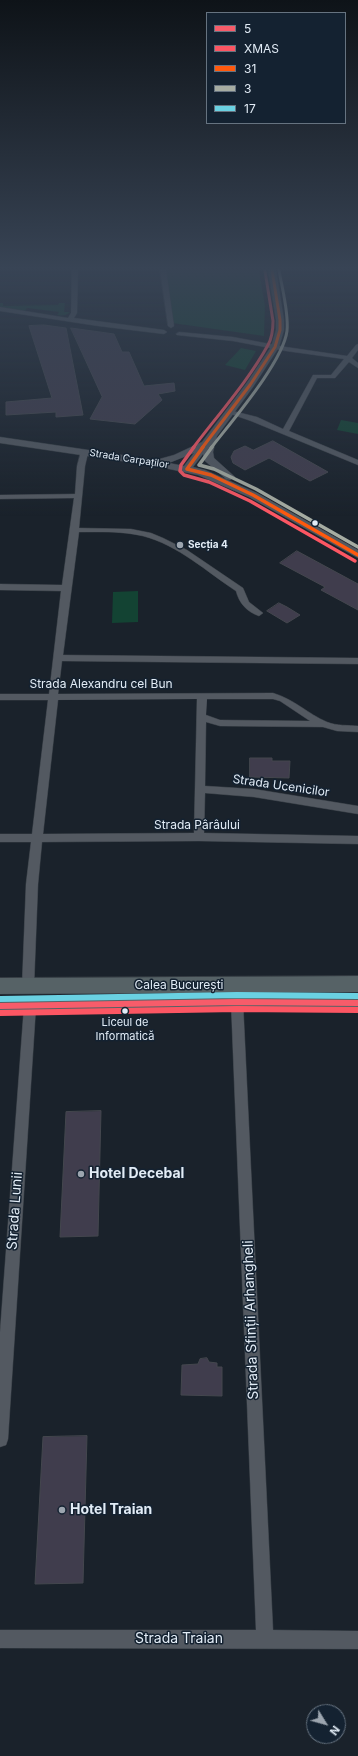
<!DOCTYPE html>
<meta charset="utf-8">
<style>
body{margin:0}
#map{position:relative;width:358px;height:1756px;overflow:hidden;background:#1a222b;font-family:Inter,sans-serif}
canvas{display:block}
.legend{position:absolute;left:206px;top:12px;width:140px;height:112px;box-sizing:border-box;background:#142231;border:1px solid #667380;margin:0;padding:5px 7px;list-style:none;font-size:12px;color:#e2ecf6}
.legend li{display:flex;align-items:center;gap:8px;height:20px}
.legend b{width:20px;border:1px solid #667380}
.north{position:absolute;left:306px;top:1704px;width:40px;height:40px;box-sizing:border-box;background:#142231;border:1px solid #667380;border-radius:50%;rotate:127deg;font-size:11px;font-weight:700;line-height:16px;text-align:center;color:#e2ecf6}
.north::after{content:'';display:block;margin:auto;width:14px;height:18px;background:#9ca5af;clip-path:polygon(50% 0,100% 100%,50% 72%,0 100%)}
</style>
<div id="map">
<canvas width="358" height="1756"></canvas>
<ul class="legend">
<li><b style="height:5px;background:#f75c6a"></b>5</li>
<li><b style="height:5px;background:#fc5663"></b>XMAS</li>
<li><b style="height:5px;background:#ff590e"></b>31</li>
<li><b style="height:5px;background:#a6aca2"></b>3</li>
<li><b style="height:5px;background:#6ad1e2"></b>17</li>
</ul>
<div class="north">N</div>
</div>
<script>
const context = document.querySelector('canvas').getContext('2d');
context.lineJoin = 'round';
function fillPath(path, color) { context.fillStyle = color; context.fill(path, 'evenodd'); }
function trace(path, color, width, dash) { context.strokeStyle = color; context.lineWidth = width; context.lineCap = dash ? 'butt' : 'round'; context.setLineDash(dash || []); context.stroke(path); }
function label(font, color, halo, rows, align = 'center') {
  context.font = font + ' Inter,sans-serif'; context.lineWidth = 3; context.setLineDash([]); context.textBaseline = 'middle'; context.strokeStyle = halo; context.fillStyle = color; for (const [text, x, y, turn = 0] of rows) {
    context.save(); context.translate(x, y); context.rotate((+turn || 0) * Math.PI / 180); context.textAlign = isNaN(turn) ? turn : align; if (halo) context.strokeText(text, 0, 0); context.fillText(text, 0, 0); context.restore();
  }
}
fillPath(new Path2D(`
 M165 270H259L265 306 264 336 172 323Z
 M0 303H3V306L58 305 59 303H65L64 312H70C66 316 62 316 57 315L59 312 27 308 25 311 0 307Z
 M241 348 256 351 245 370 225 365Z
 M341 420 358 423V434L337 430Z
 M138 591V622L112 623 113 592Z`), '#134333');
const building = new Path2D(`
 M44 325 66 328 83 415 56 417V412L6 415V402L52 398 29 326Z
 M71 328 114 334 122 352H129L144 386 174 383 175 391 158 394 162 400 135 424 90 419 102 397Z
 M273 441 328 472 310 481 269 458 245 470 233 463 231 457 234 451 245 446 253 450Z
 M297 551 358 584V610L321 590 325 587 280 563Z
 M279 603 287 607 300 615 287 623 267 611Z
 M250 758H272V761H290L289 778 250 777Z
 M101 1111 98 1236 60 1237 66 1112Z
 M207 1358 209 1362 217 1363V1367H222V1396L181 1395 182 1365 198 1364 200 1359Z
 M87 1436 83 1583 35 1584 43 1437Z`);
fillPath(building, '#403d4d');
trace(building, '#44474e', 1);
const minor = new Path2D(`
 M72 270H78L77 313 74 318 164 330 167 332 164 334 98 326 0 311V307L68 318 71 313Z
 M160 270H166L174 326 171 328 168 326Z
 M179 332 233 337 286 347 347 356 356 345 358 344V350L352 358 358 363V368L349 362 335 378H317L289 431 358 460V465L251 421 225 412 229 410 257 417 283 429 313 375H331L344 359 286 351 233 341 177 335 176 334Z
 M81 451H84L88 453 85 466 79 528 131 529 151 533 163 538 187 550 243 588 249 602 263 613 259 616C247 612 239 603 236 591 207 572 178 545 143 536 122 531 100 532 79 532L63 655 358 658V664L62 661 58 694 273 693C294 699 308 714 327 722 337 726 348 725 358 726V732L337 731 323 727 220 726 206 722 205 786 254 789 358 806V814L254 797 205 793 204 833 358 836V844L199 841 42 842 38 884 34 986 32 990 28 991 24 990 22 986 26 884 31 842H0V834H32L48 700H0V694H49L61 591 0 590V584L62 585 74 498 0 499V495L75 494 77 466ZM197 699 194 833 43 834 58 700ZM207 699H273L280 701 310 721 220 720 206 715Z
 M237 997 241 998 243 1002 273 1630 358 1631V1649L0 1648V1630H256L231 1002 233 998Z
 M30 1001 34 1002 36 1006 8 1439 6 1445 0 1447V1332L24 1006 26 1002Z`);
const secondary = new Path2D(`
 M268 270H276L284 320V330L279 347 253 387 217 436 213 452 214 458 235 477 230 480 226 479 205 461 203 454 193 467 205 470 257 493 358 550V558L249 497 198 475 155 466 0 443V437L156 460 174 455 202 442 246 384 271 347 276 330V320ZM194 453 184 466 169 463Z`);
const primary = new Path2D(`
 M358 976V992L0 994V978Z
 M237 994 358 995V1011L237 1010 0 1014V998Z`);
trace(minor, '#363d44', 1);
trace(secondary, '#363d44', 1);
trace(primary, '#363d44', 1);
fillPath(minor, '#535961');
fillPath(secondary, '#535961');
fillPath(primary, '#566266');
trace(new Path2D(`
 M0 1006 237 1002 358 1003`), '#f75c6a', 6);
trace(new Path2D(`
 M193 448C217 416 249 380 268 345 272 338 273 329 273 321L265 271`), '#fc5663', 3);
trace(new Path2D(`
 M194 447 181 465 180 471 184 475 209 482 250 501 355 561`), '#fc5663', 3.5);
trace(new Path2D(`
 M0 1013 237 1009 358 1010`), '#fc5663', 6);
trace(new Path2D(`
 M202 448 250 385 275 347 280 330V320L272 270`), '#ff590e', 3);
trace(new Path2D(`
 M203 447 187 469 211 475 253 495 358 555`), '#ff590e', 3.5);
trace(new Path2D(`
 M211 448C231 422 283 362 287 331 289 313 282 288 279 270`), '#a6aca2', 3);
trace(new Path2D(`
 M212 447 199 465 214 469 256 489 358 547`), '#a6aca2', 3.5);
trace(new Path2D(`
 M0 999 237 995 358 996`), '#6ad1e2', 6);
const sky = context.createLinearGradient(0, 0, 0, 516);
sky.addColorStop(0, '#0e1318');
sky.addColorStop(0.52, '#384455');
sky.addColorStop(1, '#38445500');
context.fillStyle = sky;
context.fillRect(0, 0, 358, 516);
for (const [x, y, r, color] of [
 [315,523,3.5,"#e2ecf6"],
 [180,545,4,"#9ca5af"],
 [125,1011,3.5,"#e2ecf6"],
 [81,1174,4,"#9ca5af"],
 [62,1510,4,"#9ca5af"]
]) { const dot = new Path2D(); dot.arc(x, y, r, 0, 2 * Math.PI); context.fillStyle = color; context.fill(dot); trace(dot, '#142231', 1.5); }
label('10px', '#e2ecf6', '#142231', [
 ["Strada Carpaților",129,459,9]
]);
label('bold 10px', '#e2ecf6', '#142231', [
 ["Secția 4",188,545]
], 'left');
label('11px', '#e2ecf6', '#142231', [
 ["Liceul de",125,1023],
 ["Informatică",125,1037]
]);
label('12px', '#e2ecf6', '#142231', [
 ["Strada Alexandru cel Bun",101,684],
 ["Strada Ucenicilor",281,786,8],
 ["Strada Pârâului",197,825],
 ["Calea București",179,985]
]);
label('bold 14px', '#e2ecf6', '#142231', [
 ["Hotel Decebal",89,1174],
 ["Hotel Traian",70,1510]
], 'left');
label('14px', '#e2ecf6', '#142231', [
 ["Strada Lunii",15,1211,-86],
 ["Strada Sfinții Arhangheli",251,1320,-92],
 ["Strada Traian",179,1639]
]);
</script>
